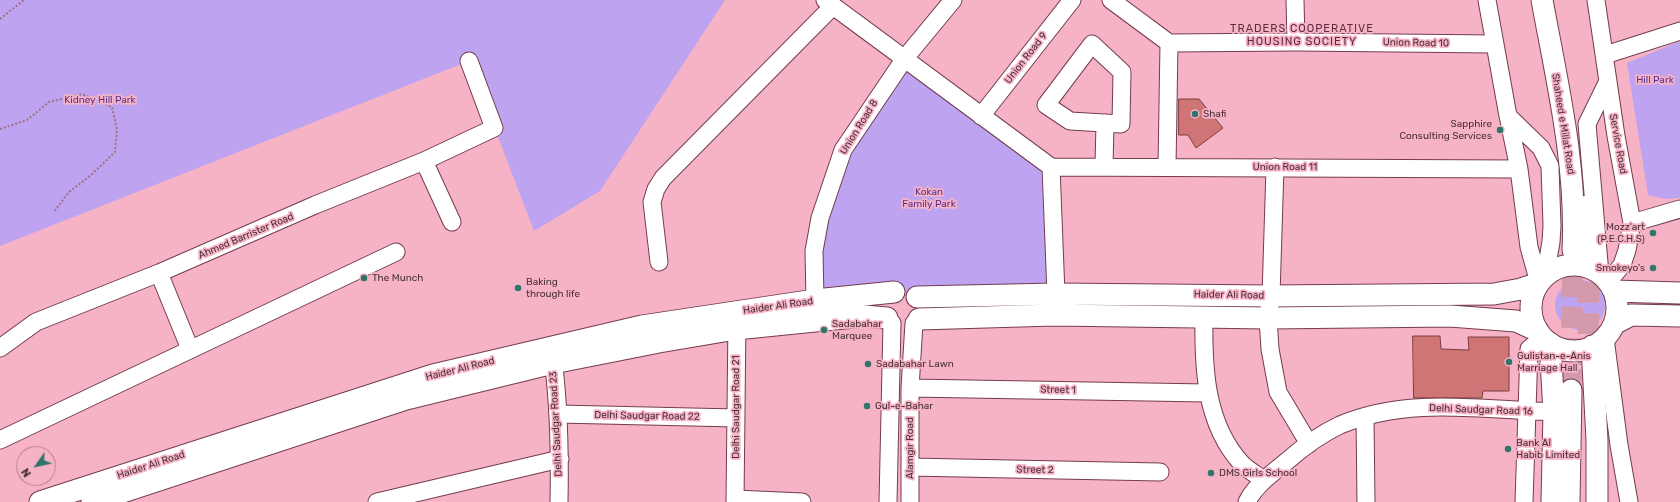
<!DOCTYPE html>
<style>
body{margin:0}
#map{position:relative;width:1680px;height:502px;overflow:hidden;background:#f6b3c6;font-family:Rubik,sans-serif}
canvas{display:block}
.north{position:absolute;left:16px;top:446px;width:40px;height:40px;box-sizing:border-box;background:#f6b3c6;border:1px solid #b17f8d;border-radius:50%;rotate:236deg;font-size:11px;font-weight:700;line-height:16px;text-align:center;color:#4a3038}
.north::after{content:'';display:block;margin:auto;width:14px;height:18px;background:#307569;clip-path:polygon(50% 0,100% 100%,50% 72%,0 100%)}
</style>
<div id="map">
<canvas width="1680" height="502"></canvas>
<div class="north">N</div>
</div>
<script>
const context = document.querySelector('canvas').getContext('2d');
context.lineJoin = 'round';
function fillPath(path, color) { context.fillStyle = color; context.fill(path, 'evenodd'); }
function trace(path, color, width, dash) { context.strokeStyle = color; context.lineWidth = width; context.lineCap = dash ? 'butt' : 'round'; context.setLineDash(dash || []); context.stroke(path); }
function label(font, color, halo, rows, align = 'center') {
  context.font = font + ' Rubik,sans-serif'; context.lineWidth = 3.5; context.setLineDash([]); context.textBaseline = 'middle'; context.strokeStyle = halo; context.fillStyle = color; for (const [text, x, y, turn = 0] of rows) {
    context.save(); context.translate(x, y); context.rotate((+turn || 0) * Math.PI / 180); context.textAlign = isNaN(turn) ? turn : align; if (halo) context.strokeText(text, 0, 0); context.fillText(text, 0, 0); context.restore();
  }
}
fillPath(new Path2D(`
 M0 0H725L600 191 534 231 469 61 0 246Z
 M1680 41V198L1665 199 1648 195 1627 63Z
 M905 58 1051 167 1056 294 867 295 815 300 814 251 843 150Z
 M1555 305a25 25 0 1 1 50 0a25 25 0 1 1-50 0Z`), '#bea3f1');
const building = new Path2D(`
 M1179 99H1199L1223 128 1196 148 1188 135H1179Z
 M1413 336H1440L1441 349 1469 350 1468 337H1509V391H1483L1482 398H1414Z`);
fillPath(building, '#d07576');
trace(building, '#783e3f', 1);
trace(new Path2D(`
 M1588 365 1589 249
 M1571 390 1573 250`), '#d499aa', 21, [21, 10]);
const minor = new Path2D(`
 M825 0 1051 167
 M1111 0 1169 43 1167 167
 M1295 0 1296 42
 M1487 0 1508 116 1519 169 1529 247 1539 283
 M1596 0 1616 136 1632 223 1627 250 1622 265 1608 282
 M1169 43 1296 42 1494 44
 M1092 44 1122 72 1121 124 1070 121 1046 105Z
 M1605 55 1680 31
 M981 116 1072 0
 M1508 116 1541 148 1550 166 1552 226 1551 242 1545 276
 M424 161 452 222
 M1051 167 1519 169
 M1051 167 1056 294 1055 307
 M1104 167 1105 123
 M1275 167 1271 296 1268 318 1270 349 1278 392 1309 444
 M1632 223 1680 209
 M659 262 652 202 656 189 663 178 833 6
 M159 273 190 349
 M1600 274 1587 124 1608 81
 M815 300 814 251 820 218 843 150 905 58 953 0
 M1204 316C1203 367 1205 424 1242 464 1248 470 1257 475 1264 480
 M1605 338 1619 445 1629 502
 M0 348 36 322 159 273 315 205 424 161 494 128 469 61
 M552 351C559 401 560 452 559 502
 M910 388 1207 393
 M558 414 736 418
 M1365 417 1366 502
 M0 440 396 252
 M910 467 1160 472
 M735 499 802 502
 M377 502 560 459
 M735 502 737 318
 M888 502 892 323
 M910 502V388L914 323
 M1247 502C1255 485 1273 473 1287 461 1303 447 1321 434 1340 425 1407 396 1484 410 1554 412
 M1524 502 1529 349 1544 337`);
const major = new Path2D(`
 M1542 0C1557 82 1577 165 1573 250
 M1587 206 1589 249
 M1531 308a43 43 0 1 1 86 0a43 43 0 1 1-86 0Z
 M1614 291 1680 293
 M917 297 1056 294 1271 296 1494 294 1521 289 1539 283
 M919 319 1054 315 1268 318 1450 316 1516 321 1538 331
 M1614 324 1631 315 1680 316
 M1550 343 1554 412 1552 502
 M1592 346 1597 440V502
 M40 502 433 375 642 326 815 300 894 292
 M92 502 406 399 553 363 659 342 736 329 864 316 887 318
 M1569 502 1571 390`);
trace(minor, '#743c4f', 19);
trace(major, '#743c4f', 23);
trace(new Path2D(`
 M0 19 24 0
 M0 129 27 120 49 102 82 94 112 107 117 130 115 152 90 176 69 192 54 212`), '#a0727f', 2, [2, 2]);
trace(minor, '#fff', 17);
trace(major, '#fff', 21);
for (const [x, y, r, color] of [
 [1195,114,4,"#307569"],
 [1500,130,4,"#307569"],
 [1653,233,4,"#307569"],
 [1653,268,4,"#307569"],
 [364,278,4,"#307569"],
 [518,288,4,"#307569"],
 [824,330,4,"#307569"],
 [1509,362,4,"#307569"],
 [868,364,4,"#307569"],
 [867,406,4,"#307569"],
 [1508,449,4,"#307569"],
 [1211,473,4,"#307569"]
]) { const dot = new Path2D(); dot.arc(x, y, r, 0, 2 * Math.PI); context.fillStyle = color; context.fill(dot); trace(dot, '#f6b3c6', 1.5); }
label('10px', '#4a3038', '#f6b3c6', [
 ["Union Road 10",1416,43,1],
 ["Union Road 9",1026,58,-52],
 ["Shaheed e Millat Road",1563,124,81],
 ["Union Road 8",859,127,-58],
 ["Service Road",1618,144,80],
 ["Union Road 11",1285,167],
 ["Ahmed Barrister Road",246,236,-23],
 ["Haider Ali Road",1229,295,1],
 ["Haider Ali Road",778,306,-8],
 ["Haider Ali Road",460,369,-14],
 ["Street 1",1058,390,1],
 ["Delhi Saudgar Road 21",736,407,-90],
 ["Delhi Saudgar Road 16",1481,410,2],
 ["Delhi Saudgar Road 22",647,416,1],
 ["Delhi Saudgar Road 23",556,424,-93],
 ["Alamgir Road",910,448,-90],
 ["Haider Ali Road",151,465,-18],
 ["Street 2",1035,470,1]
]);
label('10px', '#58318c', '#f6b3c6', [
 ["Hill Park",1655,80],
 ["Kidney Hill Park",100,100],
 ["Kokan",929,192],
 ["Family Park",929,204]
]);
label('10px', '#4a3038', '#f6b3c6', [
 ["Shafi",1203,114],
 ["Sapphire",1492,124,"right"],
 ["Consulting Services",1492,136,"right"],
 ["Mozz'art",1645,227,"right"],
 ["(P.E.C.H.S)",1645,239,"right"],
 ["Smokeyo's",1645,268,"right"],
 ["The Munch",372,278],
 ["Baking",526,282],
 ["through life",526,294],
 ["Sadabahar",832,324],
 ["Marquee",832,336],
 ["Gulistan-e-Anis",1517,356],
 ["Marriage Hall",1517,368],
 ["Sadabahar Lawn",876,364],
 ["Gul-e-Bahar",875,406],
 ["Bank Al",1516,443],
 ["Habib Limited",1516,455],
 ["DMS Girls School",1219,473]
], 'left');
context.letterSpacing = '1px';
label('11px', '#612b3e', '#f6b3c6', [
 ["TRADERS COOPERATIVE",1302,29],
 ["HOUSING SOCIETY",1302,42]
]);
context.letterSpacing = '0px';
</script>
